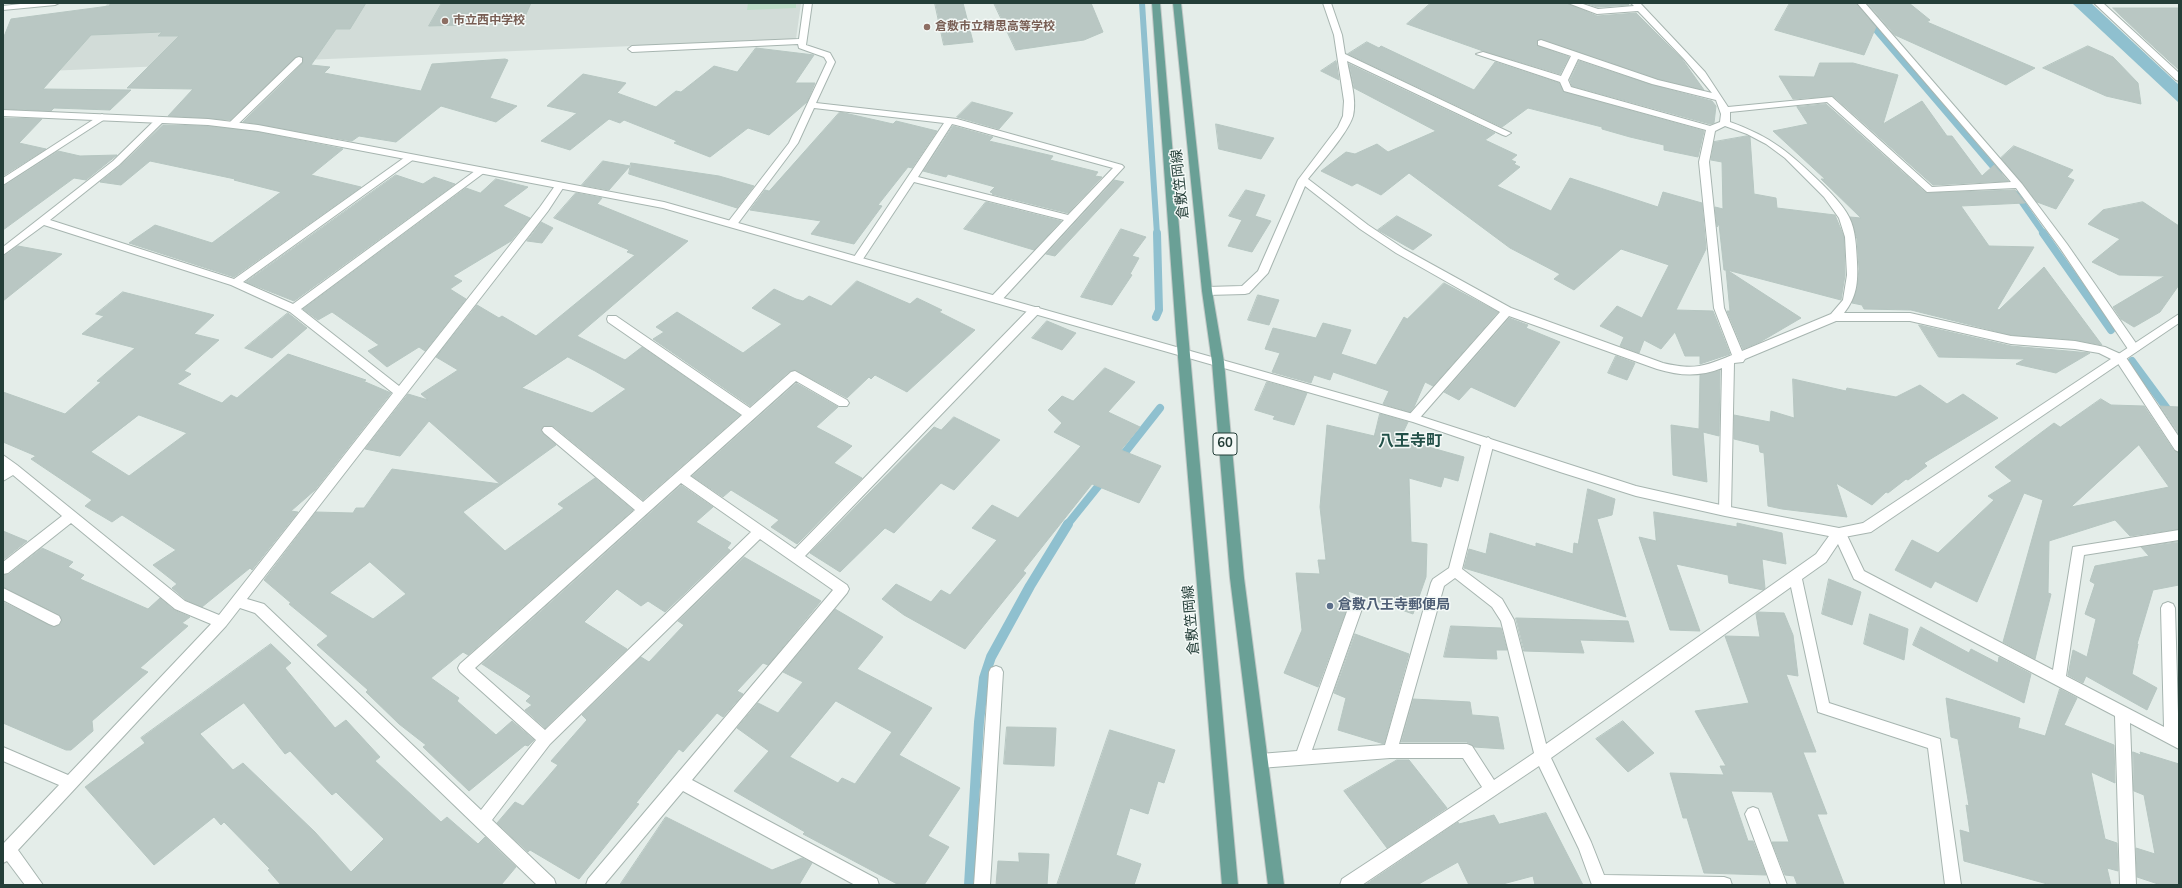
<!DOCTYPE html>
<meta charset="utf-8">
<style>
body{margin:0}
#map{position:relative;width:2182px;height:888px;overflow:hidden;background:#e4ede9;font-family:"Nunito Sans",sans-serif}
canvas{display:block}
.frame{position:absolute;inset:0;border:4px solid #243e38;pointer-events:none}
</style>
<div id="map">
<canvas width="2182" height="888"></canvas>
<div class="frame"></div>
</div>
<script>
const context = document.querySelector('canvas').getContext('2d');
context.lineJoin = 'round';
function fillPath(path, color) { context.fillStyle = color; context.fill(path, 'evenodd'); }
function trace(path, color, width, dash) { context.strokeStyle = color; context.lineWidth = width; context.lineCap = dash ? 'butt' : 'round'; context.setLineDash(dash || []); context.stroke(path); }
function label(font, color, halo, rows, align = 'center') {
  context.font = font + ' "Nunito Sans","Noto Sans JP",sans-serif'; context.lineWidth = 3; context.setLineDash([]); context.textBaseline = 'middle'; context.strokeStyle = halo; context.fillStyle = color; for (const [text, x, y, turn = 0] of rows) {
    context.save(); context.translate(x, y); context.rotate((+turn || 0) * Math.PI / 180); context.textAlign = isNaN(turn) ? turn : align; if (halo) context.strokeText(text, 0, 0); context.fillText(text, 0, 0); context.restore();
  }
}
fillPath(new Path2D(`
 M108 3H801L796 39 47 71Z`), '#d2dcd8');
fillPath(new Path2D(`
 M748 3H796V8L747 10Z`), '#beddc8');
fillPath(new Path2D(`
 M2072 3H2091L2179 85V103Z`), '#8fc0cf');
trace(new Path2D(`
 M1142 3 1157 234
 M1869 22 1999 174
 M2016 194 2044 234`), '#8fc0cf', 6);
trace(new Path2D(`
 M2043 233 2111 330
 M1156 317 1159 310 1157 233
 M2132 361 2179 425
 M1119 460 1160 408
 M1067 525 1104 479`), '#8fc0cf', 8);
trace(new Path2D(`
 M969 885 979 722 984 678 991 657 1030 586 1068 524`), '#8fc0cf', 10);
const building = new Path2D(`
 M111 3H366L350 29H336L311 65 330 67 324 73 421 91 432 64 505 59 508 60 490 98 517 106 496 122 441 106 396 142 359 136 352 141 243 122 303 63V57L299 56 230 120 168 116 193 89 127 88 179 36H158L162 32 91 35 43 89 131 90 110 110 54 108 51 111 3 109V39L11 19 109 6Z
 M442 3H531L522 23 429 26Z
 M935 3H963L973 42 944 45Z
 M994 3H1091L1103 32 1084 40 1016 50Z
 M1431 3H1567L1597 16 1636 13 1682 59 1704 90 1658 79 1541 39 1538 40V46L1569 57 1560 74 1483 51 1407 24Z
 M1585 3H1627L1629 5 1598 7Z
 M1790 3H1856L1876 27 1864 55 1775 30Z
 M1867 3H1909L1930 20 1927 22 2035 68 2006 85 1895 35Z
 M2113 8H2179V70L2143 37Z
 M1367 42 1379 48 1381 46 1474 90 1495 62 1559 83 1564 92 1704 131 1698 157 1664 150V145L1630 137 1602 129V127L1528 108 1502 127 1348 54Z
 M2088 46 2113 57 2138 83 2141 104 2106 96 2043 68Z
 M756 48 814 55 795 83H815L807 102 769 135 748 128 710 157 674 143 677 141 624 120 620 123 609 119 570 150 541 141 577 113 547 106 583 74 626 83 617 93 656 107 676 91 681 92 714 66 737 72Z
 M1336 61 1339 80 1321 71Z
 M1579 61 1652 85 1712 101 1716 106 1714 123 1710 124 1572 86 1570 80Z
 M1820 63H1853L1898 75 1883 124 1922 101 1947 136H1952L1982 176 1994 165 2008 181 1933 185 1833 96 1793 99 1779 76 1814 77Z
 M1349 64 1495 133 1485 140 1517 155 1511 160 1516 162 1514 164 1520 167 1497 186 1551 211 1570 178 1658 207 1663 192 1702 203 1706 249 1676 310 1713 311 1730 354 1700 364V356H1685L1675 332 1661 349 1644 340 1639 353 1620 346 1624 337 1600 326 1617 306 1642 318 1669 265 1621 249 1574 290 1554 279 1560 274 1510 248 1409 173 1381 195 1357 183 1352 186 1321 171 1346 152 1355 154 1377 144 1388 152 1436 131 1354 88Z
 M972 102 1013 113 999 129 957 117Z
 M1826 104 1926 193 2015 190 2025 203 1961 206 1989 246 2034 247 1997 309 1999 310 2044 267 2102 345 2075 340 2011 335 1911 310 1864 309 1862 305 1852 303 1857 289 1859 269 1857 239 1850 217 1861 218 1821 179H1825L1773 131 1808 124 1797 107Z
 M840 112 893 124 896 121 937 131 912 168 908 167 878 205 882 206 854 244 811 234 821 221 750 210 765 190 769 191Z
 M3 118 42 119 19 143 46 149 3 176Z
 M1216 124 1274 138 1261 159 1219 149Z
 M163 125 208 126 258 132 343 149 311 175 361 187 234 277 129 243 155 225 212 243 281 192 234 180 235 179 150 161 121 185 100 182 120 166Z
 M953 126 993 137 989 141 1053 156 1050 160 1098 172 1095 176 1102 177 1068 213 992 194 993 193 990 192 995 187 948 174 946 177 923 171Z
 M1747 136 1750 137 1754 194 1776 198 1777 208 1835 215 1844 237 1845 275 1841 300 1727 270 1801 318 1760 342 1743 349 1727 311H1730L1726 270H1724L1719 224 1717 227 1715 207 1723 209 1722 162 1711 160 1714 142Z
 M2014 146 2073 170 2067 177 2074 180 2056 209 2037 202 2001 158Z
 M58 151 80 156 117 155 86 180 74 178 3 230V186Z
 M603 161 630 166 609 190 582 185Z
 M631 163 719 176 754 186 737 208 629 174Z
 M396 175 423 184 434 177 455 184 294 301 246 282Z
 M496 179 528 187 503 206 530 218 511 241 453 276 462 281 450 289 466 299 425 351 419 347 387 367 368 351 379 345 332 312 318 320 303 309 466 188 480 193Z
 M1114 180 1124 182 1055 256 1046 254Z
 M1246 190 1265 195 1255 216 1271 221 1252 252 1228 246 1242 220 1229 216Z
 M576 193 602 198 597 204 688 241 577 336 625 360 642 347 740 415 643 500 553 426H544L541 431 556 445 463 512 505 551 564 508 558 504 595 478 633 510 468 655 463 652 431 678 459 698 457 701 496 735 512 721 534 740 528 746 525 745 469 791 423 747 426 745 399 724 366 692 368 690 317 645 328 636 289 604 291 603 264 580 316 512 353 513 356 508H364L392 469 500 484 429 421 400 456 365 449 408 394 428 400 421 394 458 370 436 357 477 305 499 318 502 316 536 336 635 255 627 252 629 250 554 218ZM568 357 595 371 626 389 592 413 522 388ZM370 562 406 594 373 619 330 593Z
 M986 202 1061 221 1034 250 964 229Z
 M2143 202 2179 226V285L2160 312 2134 327 2121 319 2113 307 2165 276 2119 275 2092 262 2120 239 2088 224 2103 210Z
 M1397 216 1432 235 1413 250 1378 230Z
 M541 222 553 228 542 243 527 241Z
 M1121 229 1146 237 1132 256 1139 258 1130 274 1132 275 1112 305 1081 297Z
 M18 246 62 254 3 301V256Z
 M857 281 910 304 917 298 942 310 939 312 975 330 907 392 875 375 871 379 869 377 847 398 795 370 790 371 750 406 653 339 664 332 656 327 677 312 743 353 782 324 752 308 774 289 796 299 803 301 809 296 831 306Z
 M1444 283 1498 312 1433 386 1425 382 1414 407 1410 412 1383 404 1389 391 1333 372 1330 380 1314 375 1311 383 1272 372 1280 353 1265 349 1273 328 1316 338 1323 323 1351 330 1341 354 1376 365 1404 317 1407 319Z
 M123 292 214 315 194 334 219 340 184 371 191 374 177 384 222 403 231 395 237 398 288 354 366 380 363 381 391 393 315 490 291 511 298 512 252 570 250 568 202 607 186 600 172 588 177 584 153 565 176 550 122 515 112 522 85 506 92 500 31 459 36 456 3 442V392L65 414 101 382 97 381 135 348 82 334 104 316 96 314ZM139 415 187 433 129 476 91 452Z
 M1258 295 1279 300 1269 325 1248 320Z
 M288 313 307 328 272 358 245 348Z
 M1509 318 1528 325 1526 328 1560 342 1515 407 1471 387 1459 400 1444 392Z
 M1047 321 1076 333 1062 350 1032 338Z
 M1919 325 2011 346 2090 353 2056 373 2016 364 2025 359 1939 357Z
 M1616 356 1635 363 1627 380 1608 373Z
 M1105 368 1135 382 1108 412 1140 427 1121 450 1161 466 1139 503 1092 484 1023 571 1026 573 965 649 904 615 882 599 896 584 931 602 941 590 950 595 997 540 972 528 992 505 1018 518 1081 446 1054 432 1062 423 1048 410 1062 396 1073 401Z
 M1720 370 1719 436 1703 432 1707 482 1673 475 1671 425 1699 429 1700 375Z
 M1793 379 1846 391 1847 388 1896 397 1920 385 1947 404 1963 394 1998 418 1924 463 1927 466 1908 480 1906 479 1888 493 1886 492 1872 505 1836 483 1847 517 1782 509 1768 506 1764 453 1760 452 1759 445 1734 439V415L1770 422 1771 411 1794 418Z
 M1267 382 1307 393 1294 425 1273 419 1275 416 1255 410Z
 M796 383 838 407 816 427 852 446 834 463 862 478 797 544 771 527 779 520 731 490 723 497 692 476Z
 M2101 399 2111 405 2144 406 2174 451 2179 453V529L2130 536 2115 520 2049 541 2048 593 2051 594 2035 659 2003 642 2043 500 2024 493 1977 602 1935 581 1931 588 1895 570 1912 540 1938 553 1994 500 1988 496 2012 481 1995 467 2054 423 2060 427ZM2139 445 2169 487 2071 507Z
 M2160 406 2179 407V434Z
 M1380 414 1408 422 1400 439 1464 457 1458 481 1444 477 1441 487 1409 478 1411 542 1427 544 1426 577 1413 614 1348 591 1350 600 1318 687 1284 673 1302 630 1296 573 1320 574 1318 560H1326L1320 507 1327 425 1374 436Z
 M954 417 1000 440 954 490 941 483 894 533 885 528 840 572 810 553 934 427 941 430Z
 M681 485 713 507 696 522 731 543 727 548 730 550 665 612 648 601 641 606 617 589 584 622 627 649 545 728 525 710 532 705 526 701 531 696 482 664Z
 M1588 489 1615 499 1612 515 1597 519 1626 617 1464 568 1469 549 1486 554 1490 533 1536 547V543L1573 554 1574 543 1578 544Z
 M1654 512 1737 527V523L1782 533 1786 564 1762 559 1765 588 1763 590 1729 583 1728 575 1676 564 1700 631 1670 630 1639 537 1656 541Z
 M3 531 27 541 3 560Z
 M2179 542V585L2153 590 2137 644H2138L2132 674 2157 688 2147 710 2086 676 2083 683 2068 675 2073 650 2087 657 2096 619 2085 614 2095 584 2090 581 2095 566 2149 556 2141 547Z
 M42 548 73 562 68 567 84 575 80 579 148 609 160 598 174 610 190 617 182 623 188 626 140 668 148 672 92 721 93 731 71 750H66L3 723V602L53 627 60 625 62 621 60 615 3 587V575L9 574Z
 M744 557 821 601 768 665 763 663 737 691 743 694 723 717 717 713 683 752 679 749 636 803 639 804 579 879 530 850 528 852 497 823 515 802 523 806 558 765 551 761 587 720 582 715 641 657 649 662 684 625 678 621Z
 M1829 579 1861 592 1852 625 1822 614Z
 M835 609 883 637 857 669 932 708 899 755 960 788 928 836 949 847 924 885H899L803 834 805 832 734 791 769 751 737 728 758 703 778 713 803 682 783 672ZM836 701 892 732 855 784 842 778 838 783 790 757Z
 M1758 612 1784 613 1793 635 1798 676 1786 674 1816 752H1803L1827 814H1817L1844 884H1797L1794 876 1785 875 1772 842H1789L1772 792 1731 791 1748 841H1753L1766 875 1704 873 1687 818H1683L1670 773 1724 775 1720 766H1726L1695 711 1749 703 1725 636 1760 637 1756 614Z
 M1870 614 1908 629 1904 660 1864 644Z
 M1516 618 1628 621 1634 642 1580 640 1584 653 1524 651Z
 M1451 626 1501 628 1507 650H1496L1497 659 1444 657Z
 M1921 627 1969 653 1971 649 1998 663 1999 657 2031 674 2024 703 1913 645Z
 M1355 634 1409 654 1384 744 1338 730 1346 698 1334 693Z
 M271 644 291 663 285 668 335 728 346 720 380 757 375 761 441 822 447 817 478 844 485 837 516 867 501 885H281L268 870 270 869 224 822 221 825 214 817 154 865 85 787 145 743 141 738ZM244 703 285 754 290 751 332 795 336 792 384 839 351 872 315 832 243 763 233 770 200 734Z
 M2060 689 2077 698 2064 725 2114 745 2115 783 2091 772 2105 839 2117 843 2118 871 2107 868 2111 885H2051L1964 861 1960 830 1970 833 1966 805 1969 806 1958 739 1951 737 1946 698 2020 718 2018 728 2045 736Z
 M1413 699 1470 702 1472 715 1498 717 1504 749 1474 747 1467 742H1401Z
 M1623 721 1654 753 1628 772 1596 739Z
 M1007 727 1056 728 1054 766 1004 764Z
 M1110 730 1175 750 1164 783 1158 781 1148 814 1130 808 1116 855 1141 864 1134 885H1057Z
 M2133 752 2141 755 2140 752 2179 764V885H2161L2137 877 2136 848 2155 854 2144 795 2134 791Z
 M1397 760H1409L1447 808 1387 848 1344 791Z
 M1546 813 1583 885H1535L1533 876 1499 885H1469L1458 862 1417 885H1365L1458 822 1459 824 1494 815 1499 824Z
 M666 817 772 870 802 858 812 863 799 885H620Z
 M1019 853 1049 854 1047 885H996L998 861 1019 862Z`);
fillPath(building, '#b9c7c3');
trace(building, '#b6c6c1', 1);
const minor = new Path2D(`
 M29 3H59L55 5 3 10V6Z
 M804 3H812L806 45 830 53 835 62 816 103 957 119 1122 165 1124 167 1000 302 996 303 991 299 992 296 1064 220 914 182 861 262H853L852 260 944 123 814 108 798 143 736 226H728V222L789 143 827 62 824 57 799 48 798 44 632 52 628 49 632 46 799 39ZM952 124 956 125 1113 168 1068 215 918 177Z
 M1323 3H1331L1342 35 1345 54 1511 133 1506 136 1503 135 1347 61C1350 78 1357 99 1353 116 1348 133 1320 164 1308 179L1368 225 1404 249 1511 308 1663 363C1693 370 1704 367 1732 355L1714 308 1699 162 1706 130 1564 91 1560 82 1476 54 1483 52 1561 76 1571 56 1538 45V41L1541 40 1658 80 1712 93 1684 59 1638 11 1597 14 1568 3H1580L1598 9 1634 6 1631 3H1640L1705 72 1728 107 1832 97 1932 187 2011 182 1857 3H1865L2022 184 2067 244 2140 349 2134 353 2130 352 2060 248 2016 188 1927 192 1827 102 1730 112V122C1772 137 1790 153 1822 184 1831 193 1843 205 1849 217 1856 231 1856 247 1857 262 1858 282 1857 297 1844 313H1910L2011 336 2075 341 2105 347 2125 356 2179 437V452L2175 450 2117 362 2099 353 2075 349 2011 344 1910 321H1836L1745 359 1743 362 1734 363 1731 511 1729 515H1721L1719 511 1722 368C1700 377 1680 376 1657 369L1509 316 1417 421H1409L1407 418 1409 415 1500 312 1396 253 1360 229 1305 186 1268 273 1249 293 1245 294 1207 295 1202 291 1207 287 1242 286 1258 271 1298 180 1338 127 1343 116 1344 101 1334 35ZM1578 59 1652 84 1716 100 1721 114 1720 122 1710 126 1571 87 1568 80ZM1725 126 1747 134 1766 144 1785 158 1824 197 1839 218 1845 237 1847 275 1843 300 1831 314 1742 351 1724 308 1709 162 1715 131Z
 M2094 3H2103L2179 73V81L2176 80Z
 M299 57 302 58V62L235 127H229V123L296 58Z
 M102 114 107 117 105 119 3 185V178Z
 M160 117 165 120 163 122 119 165 50 220 234 279 408 155H414V159L243 282 293 304 479 168H485V172L301 309 399 386 540 207 557 183H563L565 185 548 211 247 599 264 604 481 810 536 740 460 672 458 668 460 664 635 510 544 433 542 430 544 427H552L643 502 742 415 608 322 607 319 608 316H616L750 408 791 372 795 371 847 400 849 403 847 406H839L796 381 690 476 795 549 1031 307H1039L1040 310 1039 313 805 556 847 585 849 589 847 593 692 780 877 879 879 885H855L683 791 604 885H586L588 879 833 590 760 539 550 744 492 820 554 879 556 885H537L255 613 240 608 226 626 18 850 43 885H25L7 861 3 863V844L59 785 3 761V747L68 775 211 624 175 609 71 523 8 573 3 574V562L62 516 13 475 3 481V455L17 465 185 601 219 615 393 393 290 312 231 285 44 225 3 255V247L113 161 157 118ZM681 483 751 532 545 730 475 668Z
 M1488 437 1494 442 1462 569 1502 599 1514 620 1546 744 1816 554 1834 529 1839 528 1844 529 1864 571 2053 670 2073 547 2179 530V540L2084 555 2066 676 2164 727 2161 608 2163 604 2168 602 2173 604 2175 608 2179 749 2130 723 2136 885H2120L2115 716 1854 579 1838 544 1826 562 1802 579 1829 703 1940 739 1961 885H1945L1928 748 1818 712 1791 587 1551 758 1591 842 1604 875 1724 877 1730 879 1732 885H1592L1579 849 1539 766 1362 885H1340L1342 879 1482 787 1463 758H1390L1260 768 1255 766 1253 761 1255 756 1260 754 1297 751 1350 603 1352 599 1357 597 1362 599 1364 603 1312 750 1385 745 1431 583 1433 579 1449 568 1482 442ZM1455 578 1492 607 1501 621 1534 753 1494 780 1472 746 1467 744H1399L1444 586Z
 M3 588 59 616 61 620 59 624 54 626 49 624 3 600Z
 M996 666 1001 668 1003 672 990 885H974L989 672 991 668Z
 M1753 807 1758 809 1787 885H1771L1745 814 1748 809Z`);
const tertiary = new Path2D(`
 M3 110 208 119 258 125 664 202 1413 414 1636 486 1725 506 1839 528 1863 523 2179 314V323L1871 532 1839 538 1725 516 1636 496 1560 472 1413 422 663 208 258 131 208 125 3 116Z`);
const primary = new Path2D(`
 M1152 3H1160L1188 333 1238 885H1222L1176 333Z
 M1173 3H1181L1212 291 1224 362 1244 578 1284 885H1268L1230 578 1212 362 1202 291Z`);
trace(minor, '#a7b5b0', 2);
trace(tertiary, '#a7b5b0', 2);
trace(primary, '#c2c9c7', 2);
fillPath(minor, '#fff');
fillPath(tertiary, '#fff');
fillPath(primary, '#6aa096');
for (const [x, y, r, color] of [
 [445,21,4,"#8d6e63"],
 [927,27,4,"#8d6e63"],
 [1330,606,4,"#5c6f8a"]
]) { const dot = new Path2D(); dot.arc(x, y, r, 0, 2 * Math.PI); context.fillStyle = color; context.fill(dot); trace(dot, '#f4f9f7', 1.5); }
label('bold 12px', '#785e54', '#f4f9f7', [
 ["市立西中学校",453,21],
 ["倉敷市立精思高等学校",935,27]
], 'left');
for (const [x, y, w] of [
 [1225,444,24]
]) { const box = new Path2D(); box.roundRect(x - w / 2, y - 11, w, 22, 3); context.fillStyle = '#f4f9f7'; context.fill(box); trace(box, '#243e38', 1); }
label('bold 13px', '#243e38', null, [
 ["60",1225,444]
]);
label('14px', '#243e38', '#f4f9f7', [
 ["倉敷笠岡線",1181,184,-96],
 ["倉敷笠岡線",1192,620,-95]
]);
label('bold 14px', '#4e5e75', '#f4f9f7', [
 ["倉敷八王寺郵便局",1338,606]
], 'left');
label('bold 16px', '#214f47', '#f4f9f7', [
 ["八王寺町",1410,442]
]);
</script>
